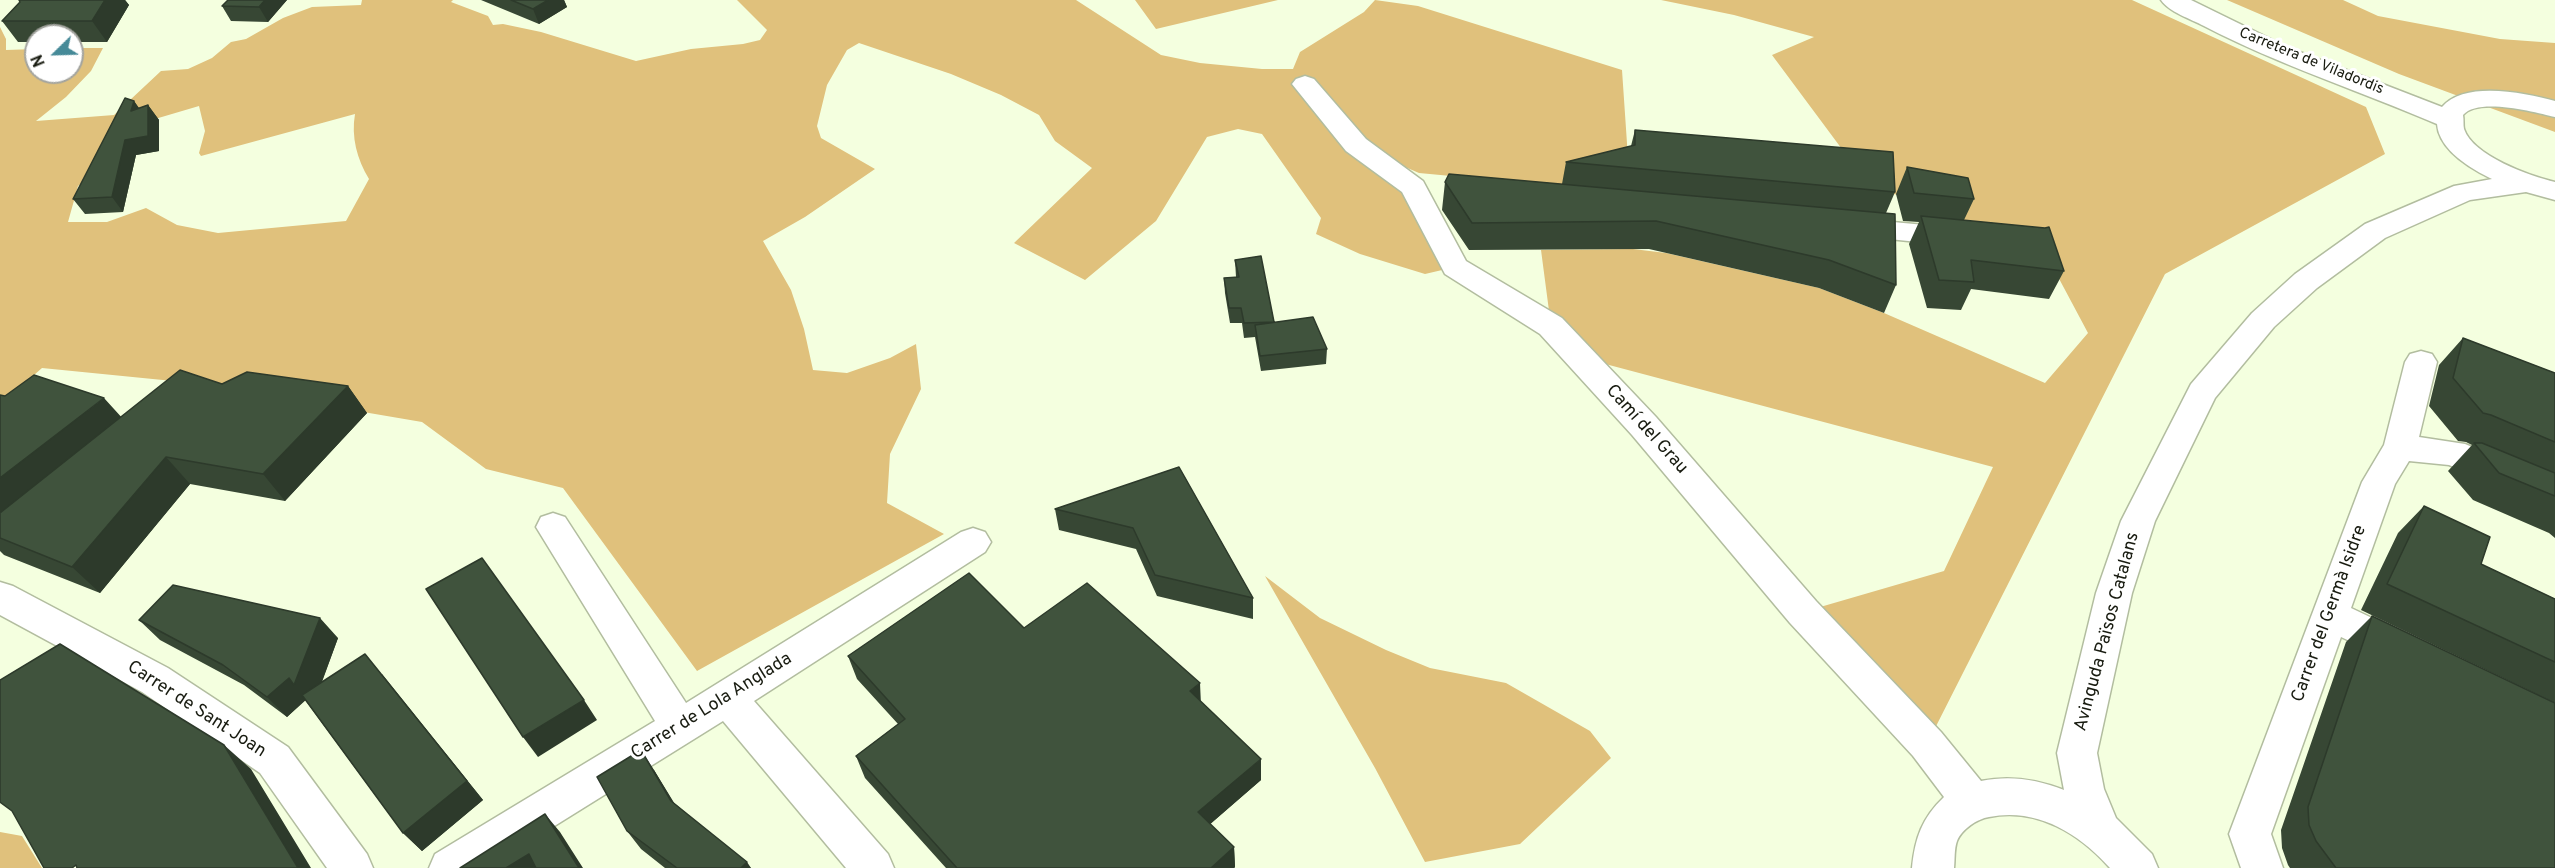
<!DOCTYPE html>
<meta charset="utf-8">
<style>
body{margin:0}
#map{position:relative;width:2555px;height:868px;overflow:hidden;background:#f4ffdf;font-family:Overpass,sans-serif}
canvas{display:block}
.north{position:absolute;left:24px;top:24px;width:60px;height:60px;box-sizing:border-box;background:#fff;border:2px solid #a3a49f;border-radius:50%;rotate:247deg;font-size:16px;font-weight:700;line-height:24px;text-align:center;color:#181b10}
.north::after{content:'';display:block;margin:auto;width:21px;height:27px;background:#468a98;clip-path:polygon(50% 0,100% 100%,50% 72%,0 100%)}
</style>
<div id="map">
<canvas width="2555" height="868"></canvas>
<div class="north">N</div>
</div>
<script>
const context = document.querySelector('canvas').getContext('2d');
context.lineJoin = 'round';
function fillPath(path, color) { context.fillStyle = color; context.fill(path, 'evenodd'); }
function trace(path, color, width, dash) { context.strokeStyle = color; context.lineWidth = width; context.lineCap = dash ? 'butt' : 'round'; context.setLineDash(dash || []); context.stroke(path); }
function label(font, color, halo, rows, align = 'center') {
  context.font = font + ' Overpass,sans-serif'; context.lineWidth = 6; context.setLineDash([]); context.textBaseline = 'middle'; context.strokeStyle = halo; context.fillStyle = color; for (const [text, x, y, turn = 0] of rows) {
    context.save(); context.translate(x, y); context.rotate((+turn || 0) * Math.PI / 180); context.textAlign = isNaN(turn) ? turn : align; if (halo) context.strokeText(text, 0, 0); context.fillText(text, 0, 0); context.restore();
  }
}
fillPath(new Path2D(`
 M362 0H453L451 2 488 16 493 25 503 24 541 32 636 61 691 49 743 44 760 40 767 30 737 0H1076L1161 55 1200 63 1262 69H1293L1300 52 1364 12 1375 0 1418 6 1622 70 1628 158 1569 187 1419 173 1359 147 1413 187 1455 267 1425 274 1360 254 1316 234 1321 218 1262 134 1238 129 1207 137 1156 221 1085 280 1014 243 1092 168 1055 141 1039 115 1001 95 951 74 859 43 847 50 827 85 817 126 821 138 875 169 805 217 763 241 791 290 804 329 813 370 847 373 890 358 916 344 921 389 890 454 887 503 944 534 697 671 563 488 486 469 422 422 193 383 42 368 0 405V27L6 39V50L36 49V72H72V48H103L91 71 66 97 36 121 114 115 161 71 188 69 212 58 231 42 246 39 283 18 312 7 361 5ZM199 106 205 131 199 153 201 156 355 114C351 137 357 159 369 179L346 221 218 233 177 225 146 208 107 222H68L78 186 99 169 111 132Z
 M1135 0H1278L1156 29Z
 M1661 0H2132L2366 107 2385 154 2165 274 1927 744 1803 612 1944 571 1993 467 1579 357 1551 326 1541 250 1633 249 1666 253 1819 288 1884 313 2045 383 2088 333 2032 228 1961 225 1956 205 1882 192 1856 168 1772 55 1814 37 1734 15Z
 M2227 0H2343L2378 16 2500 39 2555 43V132L2399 74Z
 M1265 576 1320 618 1386 650 1430 668 1506 683 1590 731 1611 758 1520 844 1425 862 1375 768Z
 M0 832 22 836 42 868H0Z`), '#e0c17c');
const minor = new Path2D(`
 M2161 0H2191L2287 47 2442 107C2465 80 2525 93 2555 101V117C2535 112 2478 97 2463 115 2464 120 2463 125 2464 129 2473 156 2530 176 2555 182V200L2526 192 2470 200 2385 238 2317 288 2274 327 2215 398 2155 521 2132 593 2097 753 2104 789 2116 818 2152 854 2158 868H2110C2080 834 2037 807 1989 817 1977 819 1962 829 1957 841 1954 849 1955 859 1954 868H1912C1915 838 1922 818 1944 797L1913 756 1790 623 1632 435 1540 334 1445 274 1402 192 1346 151 1292 84 1296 79 1305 76 1314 79 1366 139 1423 181 1466 261 1562 318 1656 417 1816 601 1941 732 1981 781C2010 775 2036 779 2064 790L2057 753 2096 593 2121 521 2191 384 2252 313 2295 274 2365 224 2454 186 2492 179C2471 169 2439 150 2437 124 2360 91 2279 65 2204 26 2191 19 2169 12 2161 0Z
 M1850 218 1957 228 1967 230 1971 237 1967 244 1957 246 1840 234 1836 227 1840 220Z
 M2421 351 2432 354 2437 362 2419 437 2465 444 2555 482V509L2449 465 2409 461 2395 484 2351 608 2412 637 2418 648 2412 659 2399 664 2341 637 2271 834 2283 868H2241L2229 834 2362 482 2384 445 2405 362 2410 354Z
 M553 513 565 517 686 703 961 532 973 528 985 532 991 542 985 552 754 701 888 854 894 868H846L723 721 487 868H429L435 854 655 721 536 527 541 517Z
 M0 582 13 586 168 668 288 747 367 854 373 868H327L260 773 142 692 0 615Z`);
trace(minor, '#b2bd9f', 3);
fillPath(minor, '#fff');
fillPath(new Path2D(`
 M19 0H125L129 5 107 42H72V36H36V42H18L2 21 20 2Z
 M228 0H287L268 22 231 21 222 6Z
 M481 0H564L567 7 539 24Z
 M134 101 139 108 148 105 159 120V151L136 155 123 212 85 214 73 199Z
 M1635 130 1895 192 1886 213 1896 285 1884 313 1819 288 1649 249 1469 250 1442 210 1445 182 1562 184 1566 162 1631 146Z
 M1907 167 1974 199 1964 220 2064 271 2049 299 1971 289 1961 310 1927 308 1909 244 1919 222 1903 221 1896 194Z
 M1235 260 1274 322 1327 349 1326 364 1261 371 1255 337 1244 338 1242 323H1230L1225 293 1224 278 1236 277Z
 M2463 338 2555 373V538L2549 533 2473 500 2448 471 2472 445 2466 442 2458 441 2429 406 2439 365Z
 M222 384 348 386 367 413 285 501 190 484 100 593 4 555 0 551V395L121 417Z
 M1179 467 1253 598V619L1157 596 1136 549 1059 530 1055 509Z
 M2424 506 2481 564 2555 599V703L2361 610 2398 533Z
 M2372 616 2555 868H2290L2288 865 2282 848 2281 830 2346 642Z
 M139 620 338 638 322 682 382 674 483 800 422 851 403 833 305 700 287 717 244 685 160 640Z
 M1024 628 1201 702 1261 780 1210 824 1234 847 1235 867 1234 868H946L865 778 856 756 898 724 857 679 848 656Z
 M654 770 673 802 751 868H665L641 849 627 831Z`), '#374734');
fillPath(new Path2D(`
 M105 0H125L129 5 107 42 92 21Z
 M265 0H287L268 22 259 7Z
 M548 0H564L567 7 539 24 533 9Z
 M134 101 144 116 131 111Z
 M148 105 159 120V151L136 155 123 212 112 197 125 140Z
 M348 386 367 413 285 501 263 474Z
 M104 398 124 420 0 517V478Z
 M166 457 190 484 100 593 72 567Z
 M320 618 338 638 313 705 307 699 287 717 267 697Z
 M365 654 483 800 422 851 403 833Z
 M1200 683 1201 705 1190 691Z
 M584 700 597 720 538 757 523 737Z
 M224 745 251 769 311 868H298Z
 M641 750 654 770 684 819 671 801Z
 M1261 759V780L1200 833 1198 812Z
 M545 814 560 832 583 868H579Z
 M1234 847 1235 867 1234 868H1211Z
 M529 854 541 868H506Z
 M747 862 751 868H741Z`), '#2d3a2b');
const building = new Path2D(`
 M19 0H105L92 21H2L20 2Z
 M228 0H265L259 7 222 6Z
 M511 0H548L533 9Z
 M125 98 134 101 131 111 148 105V136L125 140 112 197 73 199Z
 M1635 130 1893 152 1895 192 1566 162 1635 145Z
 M1907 167 1968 178 1974 199 1914 193Z
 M1449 174 1895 214 1896 285 1829 260 1656 221 1472 223 1445 182Z
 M1921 216 2045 228 2049 227 2064 271 1971 260 1974 282 1939 280Z
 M1261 256 1274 322 1244 323 1241 308H1229L1224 278 1239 277 1235 260Z
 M1313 317 1327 349 1260 356 1255 325Z
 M2463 338 2555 373V442L2491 415 2483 413 2453 378Z
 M180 370 222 384 247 372 348 386 263 474 166 457 72 567 0 538V513Z
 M34 375 104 398 0 478V395L5 396Z
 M2474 443H2482L2555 473V496L2499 473Z
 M1179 467 1253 598 1155 575 1133 528 1055 509Z
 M2424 506 2490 537 2481 564 2555 599V662L2387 584Z
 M482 558 584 700 523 737 426 589Z
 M969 573 1024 628 1087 583 1200 683 1190 691 1261 759 1198 812 1234 847 1211 868H957L856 756 905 719 848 656Z
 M173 585 320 618 294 685 289 678 267 697 223 665 139 620Z
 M2372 616 2555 703V868H2336L2316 841 2309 825 2308 807Z
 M60 644 224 745 298 868H77L76 865 72 868H44L12 811 0 802V680Z
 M365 654 467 781 403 833 302 695Z
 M641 750 671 801 747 862 741 868H677L627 831 597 777Z
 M545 814 579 868H536L529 854 506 868H460Z`);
fillPath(building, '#40533d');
trace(building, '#2d3a2b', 1.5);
label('15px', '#181b10', '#fff', [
 ["Carretera de Viladordis",2311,62,22]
]);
label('18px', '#181b10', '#fff', [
 ["Camí del Grau",1646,430,48],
 ["Carrer del Germà Isidre",2330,614,-70],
 ["Avinguda Països Catalans",2108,632,-75],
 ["Carrer de Lola Anglada",712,707,-32],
 ["Carrer de Sant Joan",196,710,33]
]);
</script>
